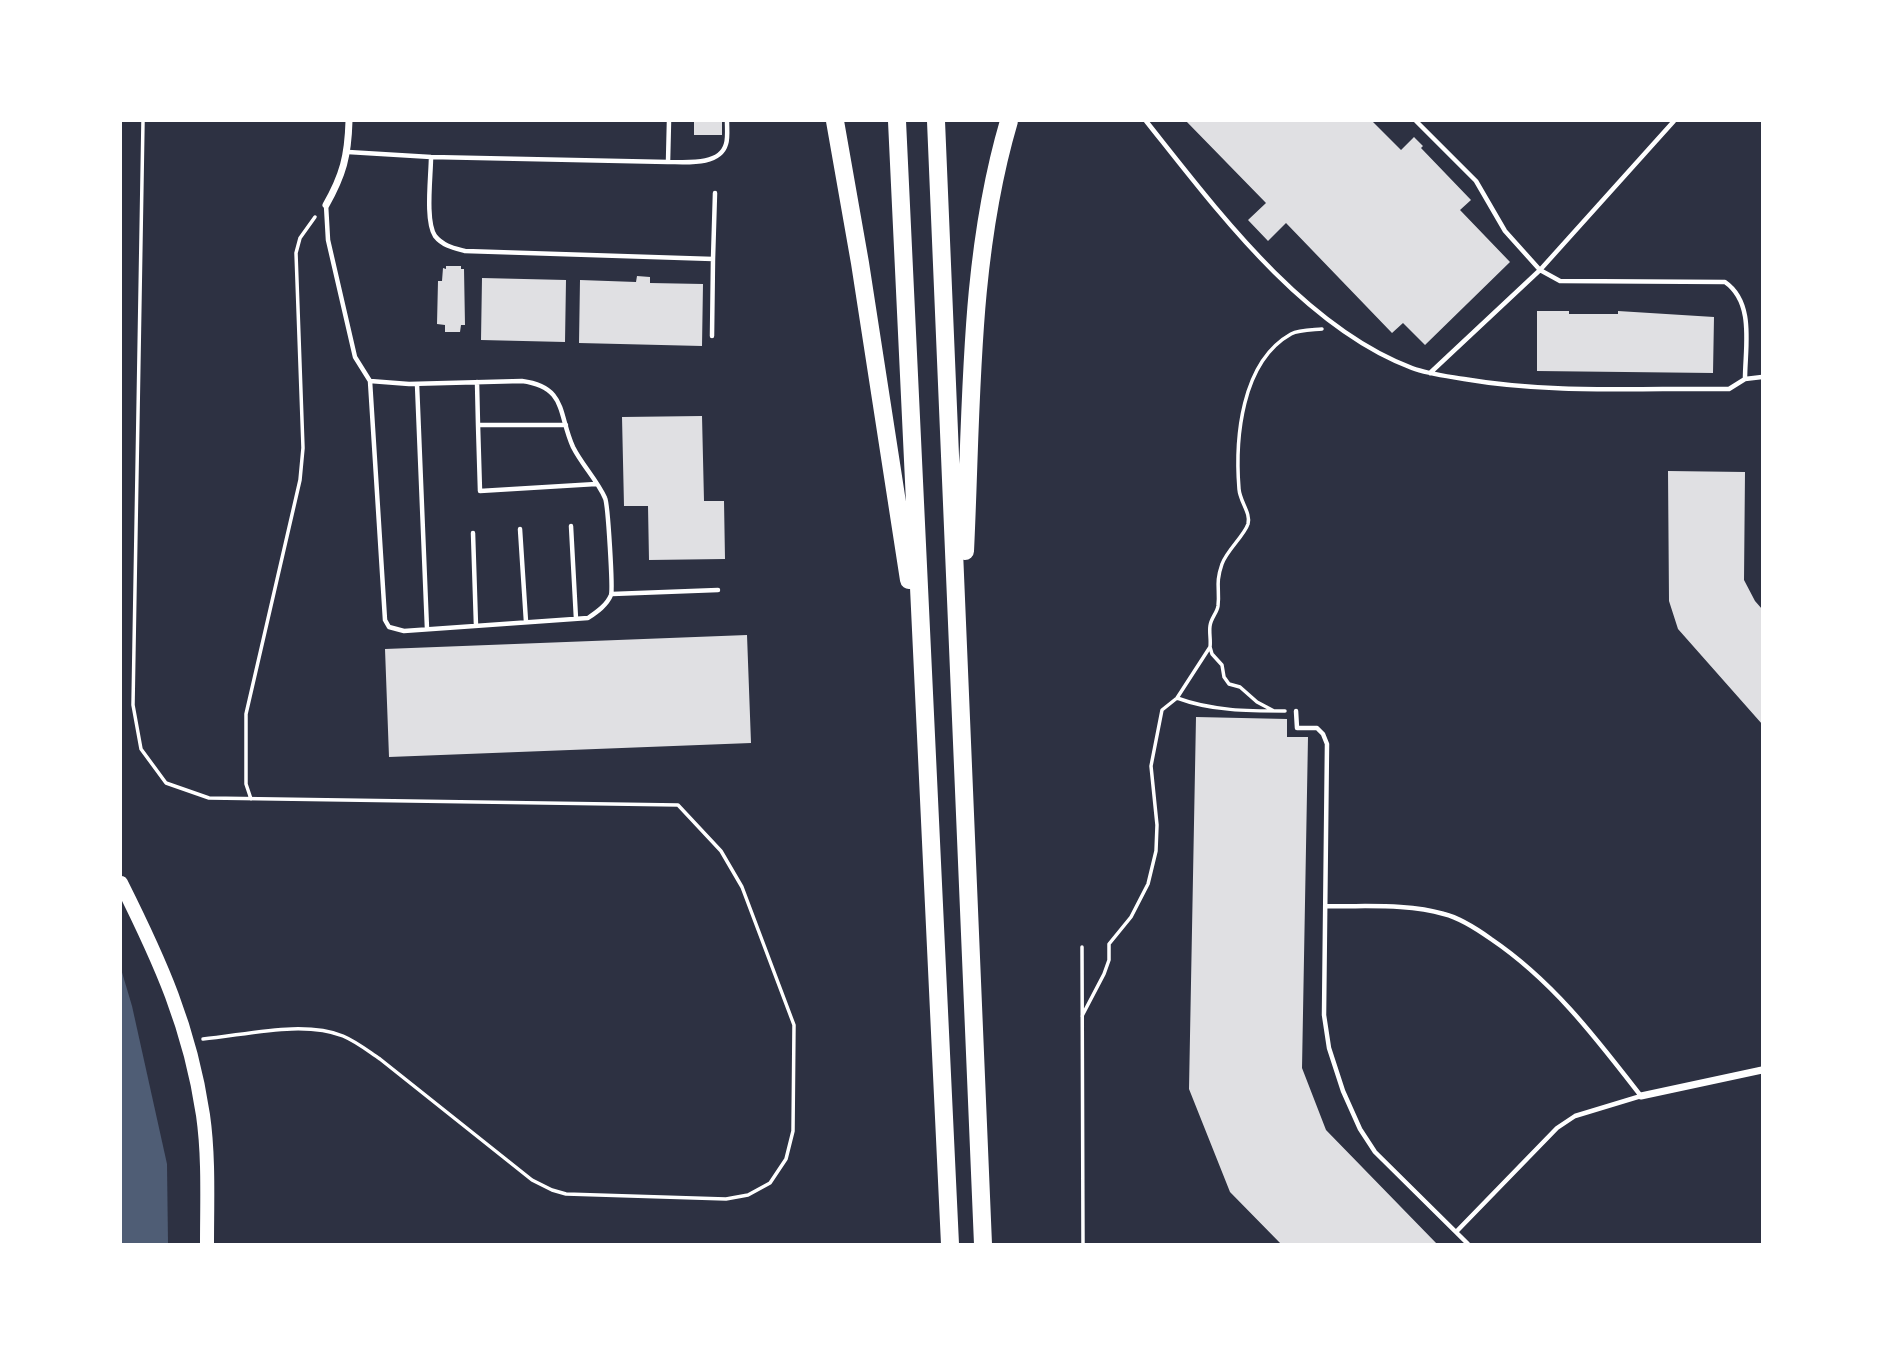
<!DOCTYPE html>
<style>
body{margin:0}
#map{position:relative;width:1883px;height:1365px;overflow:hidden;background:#2d3142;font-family:"IBM Plex Sans",sans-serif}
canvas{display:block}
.frame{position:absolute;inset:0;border:122px solid #fff;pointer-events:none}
</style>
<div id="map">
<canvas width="1883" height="1365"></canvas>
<div class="frame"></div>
</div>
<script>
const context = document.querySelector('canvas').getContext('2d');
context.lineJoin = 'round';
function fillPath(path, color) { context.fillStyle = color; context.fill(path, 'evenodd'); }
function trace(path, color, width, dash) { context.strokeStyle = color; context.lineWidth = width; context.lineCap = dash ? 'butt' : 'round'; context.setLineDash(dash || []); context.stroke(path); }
fillPath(new Path2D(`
 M121 969 132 1006 167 1164 168 1244H121Z`), '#4f5d75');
fillPath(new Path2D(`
 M694 121H722V135H694Z
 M1186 121H1372L1401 150 1414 137 1423 146 1421 148 1471 200 1460 210 1510 262 1425 345 1403 323 1392 333 1286 223 1268 241 1248 220 1266 203Z
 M446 266H461V269H464L465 325H461L460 332H445V325L437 324 438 281H442L443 268 446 269Z
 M637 276 650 277V283L703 284 702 346 579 343 580 280 636 282Z
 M482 278 566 280 565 342 481 340Z
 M1537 311H1569V314H1618V311L1714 317 1713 373 1537 371Z
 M702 416 704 501H724L725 559 649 560 648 506H624L622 417Z
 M1668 471 1745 472 1744 580 1755 601 1762 609V724L1678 629 1669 601Z
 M747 635 751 743 389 757 385 649Z
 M1196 717 1287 719V737H1308L1302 1068 1326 1130 1437 1244H1281L1230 1192 1189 1089Z`), '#e0e0e3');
trace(new Path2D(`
 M143 121 133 705 141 749 166 783 209 798 678 805 721 851 742 887 794 1025 793 1131 786 1159 770 1183 748 1195 726 1199 566 1194 552 1190 532 1180 380 1059C368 1051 357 1042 343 1036 303 1020 246 1035 203 1039
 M1210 647C1211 640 1209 633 1210 626 1211 618 1217 613 1218 606 1220 589 1215 584 1222 564 1227 550 1244 536 1248 524 1251 513 1240 502 1239 489 1235 439 1241 362 1291 334 1299 330 1313 330 1322 329
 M1177 698C1212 711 1248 711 1285 711
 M251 799 246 784V714L300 480 303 448 296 253 300 238 315 217
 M1082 947 1083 1244
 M1082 1016 1104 974 1109 960V944L1131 917 1148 884 1156 851 1157 825 1151 766 1162 710 1177 698 1210 647 1212 654 1222 665 1224 677 1229 684 1240 687 1257 702 1274 711`), '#fff', 3.5);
trace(new Path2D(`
 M1146 121C1216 209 1303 327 1412 368 1428 374 1446 376 1464 379 1551 394 1641 388 1729 389L1745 379 1762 377
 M1416 121 1476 181 1505 231 1540 270 1560 281 1725 282C1755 303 1745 347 1745 379
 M348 152 431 157 668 162 669 121
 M431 157C431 176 425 221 435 236 443 246 454 248 465 251L713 259 712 336
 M668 162C685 162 720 166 726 144 728 138 727 128 727 121
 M326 205 328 240 355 357 370 381 385 620 389 627 404 631 588 618C597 612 607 605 611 595 613 589 608 504 605 498 597 480 582 465 573 447 558 414 567 387 522 381L409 384 370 381
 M713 259 715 193
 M1430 373 1540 270 1674 121
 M477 382 478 425
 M417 384 427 629
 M566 425H478L480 491 596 484
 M571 526 576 619
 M520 529 526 622
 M473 533 476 626
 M612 594 718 590
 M1296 711 1297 728H1317L1323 734 1327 744 1324 1015 1329 1048 1343 1091 1360 1129 1375 1152 1468 1244
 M1327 906C1364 907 1407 903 1444 914 1460 918 1477 929 1491 939 1553 981 1596 1038 1641 1096L1575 1116 1557 1128 1456 1232`), '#fff', 4.5);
trace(new Path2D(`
 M326 205C343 175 348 156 349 121
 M1641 1096 1762 1070`), '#fff', 7);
trace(new Path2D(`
 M121 883C160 961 190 1027 203 1115 209 1157 207 1201 207 1244`), '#fff', 14);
trace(new Path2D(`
 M835 121 860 263 909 580
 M897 121 950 1244
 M936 121 983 1244
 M965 551C972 408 968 260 1009 121`), '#fff', 18);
</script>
